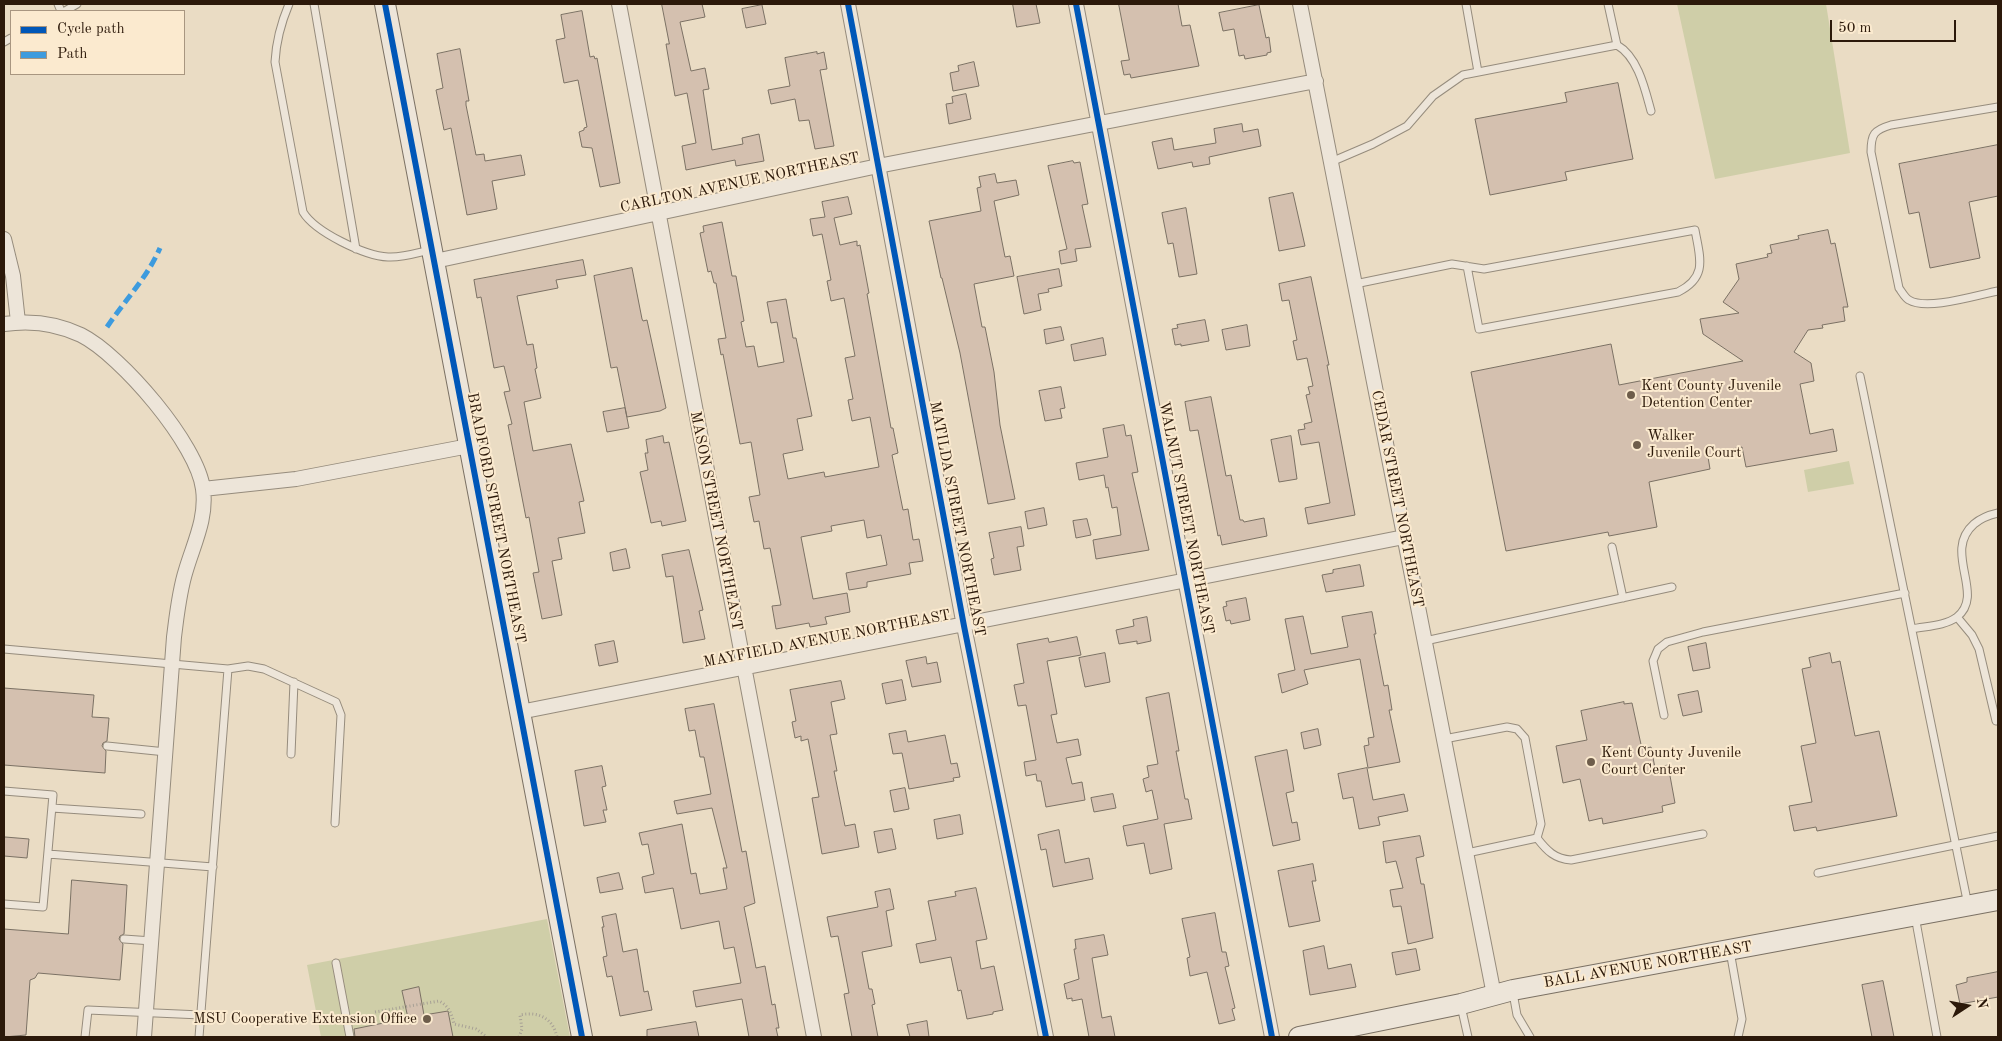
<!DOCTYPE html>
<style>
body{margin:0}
#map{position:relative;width:2002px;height:1041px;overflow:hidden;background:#eadcc4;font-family:"Old Standard TT",serif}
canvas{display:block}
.frame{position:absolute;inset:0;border:5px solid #2c190a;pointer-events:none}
.legend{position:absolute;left:10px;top:10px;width:175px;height:65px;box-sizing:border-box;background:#fbeacf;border:1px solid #a89680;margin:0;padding:6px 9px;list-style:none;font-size:15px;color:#2c190a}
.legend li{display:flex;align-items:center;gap:10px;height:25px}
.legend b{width:25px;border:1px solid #a89680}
.north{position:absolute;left:1942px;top:981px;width:50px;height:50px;-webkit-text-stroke:4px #fbeacf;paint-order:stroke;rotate:79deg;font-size:14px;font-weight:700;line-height:20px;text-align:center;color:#2c190a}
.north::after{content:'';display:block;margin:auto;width:18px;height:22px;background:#2c190a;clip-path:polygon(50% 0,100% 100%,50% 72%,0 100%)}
.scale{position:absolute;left:1830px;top:20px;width:126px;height:22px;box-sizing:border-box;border:2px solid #2c190a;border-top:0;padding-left:6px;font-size:15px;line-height:18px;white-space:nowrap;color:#2c190a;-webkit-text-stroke:4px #fbeacf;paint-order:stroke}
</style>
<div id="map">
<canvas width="2002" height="1041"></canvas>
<div class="frame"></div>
<ul class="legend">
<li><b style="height:6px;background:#0057b8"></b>Cycle path</li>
<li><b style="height:6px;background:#3d9bde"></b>Path</li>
</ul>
<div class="north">N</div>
<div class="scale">50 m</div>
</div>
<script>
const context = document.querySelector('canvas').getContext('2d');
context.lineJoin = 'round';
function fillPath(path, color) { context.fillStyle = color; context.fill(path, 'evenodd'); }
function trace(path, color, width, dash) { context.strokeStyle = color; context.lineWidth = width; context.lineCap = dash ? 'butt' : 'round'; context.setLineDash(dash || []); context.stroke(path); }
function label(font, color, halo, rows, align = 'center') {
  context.font = font + ' "Old Standard TT",serif'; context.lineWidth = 4; context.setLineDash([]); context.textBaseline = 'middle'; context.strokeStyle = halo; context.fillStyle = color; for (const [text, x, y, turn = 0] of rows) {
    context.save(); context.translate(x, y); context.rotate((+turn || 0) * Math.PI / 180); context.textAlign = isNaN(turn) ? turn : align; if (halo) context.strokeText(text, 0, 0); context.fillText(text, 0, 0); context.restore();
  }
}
fillPath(new Path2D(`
 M1677 4H1826L1850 153 1715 179Z
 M1849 461 1854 484 1808 492 1804 470Z
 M547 919 570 1037H321L307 965Z`), '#cfcea8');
const building = new Path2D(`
 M662 4H702L705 17 680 22 691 71 705 68 709 89 703 90 712 150 743 144 742 138 759 134 764 161 736 166 735 160 686 170 682 146 696 143 687 93 675 96 667 50 666 44H669Z
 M1013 4H1036L1040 23 1017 27Z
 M1119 4H1178L1182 26 1190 25 1199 66 1131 78 1130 74 1124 75 1121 61 1129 60Z
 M762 5 766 24 746 28 742 9Z
 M1259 5 1266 38 1269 37 1271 52 1267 53V55L1245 59 1244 55 1239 56 1234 29 1223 31 1219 13Z
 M582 11 590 57 594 56 595 59 597 58 620 183 600 187 592 148 582 147 579 132 584 130V128L587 127 578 80 564 83 556 40 565 38 561 15Z
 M460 49 469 101H466V105L476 155 484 154 485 161 521 155 525 175 492 181 497 209 467 215 451 128 444 130 436 90 443 88 437 54Z
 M817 52V54L824 52 827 69 820 70 834 146 815 149 809 120 799 121 795 99 771 104 768 90 790 86 785 58Z
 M974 62 979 86 953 91 950 73 959 71 958 66Z
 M1618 83 1633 159 1565 172 1567 180 1490 195 1475 119 1567 102 1565 93Z
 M966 94 971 119 949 124 946 104 953 103 952 97Z
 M1242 124 1243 132 1258 129 1261 146 1209 157 1210 164 1193 167 1192 162 1158 169 1152 142 1172 138 1174 150 1216 143 1214 129Z
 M1998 145V196L1969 202 1980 258 1930 268 1919 212 1909 214 1899 164Z
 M1073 161 1074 163 1080 162 1088 204 1082 205 1091 247 1075 249 1077 261 1061 264 1059 251 1067 249 1048 166Z
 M995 174 997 183 1016 180 1019 195 994 201 1005 257 1010 256 1014 276 974 284 982 327H985L994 372 1000 425 1015 499 988 504 960 353 942 278H941L929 221 981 211 977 188 981 187 979 177Z
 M1293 193 1305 246 1279 251 1269 198Z
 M848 197 852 214 834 218 840 245 857 241V246L860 245 869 293 867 294 891 428H893L898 453 892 455 903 510 908 509 913 540 919 539 923 561 909 563 911 574 867 582V587L849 590 846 573 887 565 881 535 867 538 864 520 831 526 832 531 801 537 813 599 847 593 850 612 825 617 827 624 810 627 809 623 776 629 772 606 781 605 770 548 764 549 759 521 754 522 749 497 760 495 751 442 740 444 723 354 721 355 718 339 726 338 716 283H714L711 271 708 272 700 233 704 232 703 226 722 222 732 276H736L744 321 741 322 746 347 754 346 758 367 784 362 777 322 771 323 767 302 786 299 793 338H796L812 416 797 419 803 450 783 454 788 479 824 472 825 477 879 467 870 417 852 421 848 400 853 399 845 358 855 356 844 298 831 301 827 281 831 280 822 234 813 236 810 219 825 217 822 202Z
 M1186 208 1197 274 1179 277 1173 243 1168 244 1162 213Z
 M1828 230 1831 244 1835 243 1848 307H1843L1845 321 1822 325 1823 328 1808 330 1794 352 1811 363 1814 381 1800 384 1810 434 1833 429 1837 451 1746 467 1742 447 1718 452 1719 455 1708 457 1710 469 1649 482 1657 527 1609 536 1608 532 1506 551 1471 372 1611 344 1619 385 1743 361 1703 334 1700 319 1739 313 1723 302 1739 279 1736 264 1768 257 1767 254 1772 253 1770 245 1799 239 1798 236Z
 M583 260 586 275 556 280 558 288 517 296 527 345 533 344 537 368 535 369 541 398 524 402 533 451 571 444 584 501 579 502 585 533 558 538 562 559 552 561 562 615 542 619 533 573 539 572 529 517 526 518 508 425 512 424 504 392 510 391 504 366 494 368 481 297 477 298 474 280Z
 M632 268 642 319 643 321 647 320 666 408 660 411 627 417 617 367 611 368 594 276Z
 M1059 269 1062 286 1048 289 1049 292 1038 294 1041 310 1024 314 1017 277Z
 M1311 277 1329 365H1327L1355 515 1308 524 1305 508 1330 503 1319 442 1301 445 1298 430 1305 429 1304 424 1312 422 1306 395 1310 394 1308 387 1313 386 1307 358 1297 360 1293 341 1297 340 1289 300 1282 301 1279 284Z
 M1205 320 1209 341 1181 346V344L1175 345 1172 329 1178 328 1177 325Z
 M1247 325 1250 346 1226 350 1222 330Z
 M1061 327 1064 340 1046 344 1044 330Z
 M1103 338 1106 355 1074 361 1071 345Z
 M1061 387 1065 408 1060 409 1062 418 1045 421 1039 391Z
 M1211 397 1226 476 1231 475 1240 520H1243L1244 522 1264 518 1267 536 1222 545 1220 535 1218 536 1198 430 1190 431 1185 402Z
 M625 408 629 428 607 432 603 412Z
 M1124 425 1126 436 1131 435 1138 472 1132 473 1149 550 1096 559 1093 540 1121 535 1117 507 1112 508 1108 487 1106 488 1104 475 1079 480 1076 463 1108 457 1103 429Z
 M663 436 664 443 669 442 686 521 662 526 661 521 651 523 640 472 648 470 645 453H648L646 440Z
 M1291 436 1297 479 1279 482 1271 440Z
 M1044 508 1047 525 1028 529 1025 512Z
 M1087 519 1091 535 1076 538 1073 521Z
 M1021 527 1024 546 1017 547 1021 570 994 575 991 559 994 558 989 533Z
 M626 549 630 568 613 571 610 553Z
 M689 550 703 610 699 611 705 639 683 643 673 576 666 577 662 555Z
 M1360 565 1364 586 1326 592 1322 575 1333 573V570Z
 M1246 598 1250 620 1231 624 1230 620 1226 621 1223 607 1227 606 1226 602Z
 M1372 612 1376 634H1374L1384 686 1388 685 1392 710H1389L1400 762 1368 768 1364 746 1369 745 1368 738 1374 737 1360 659 1304 670 1308 684 1282 693 1278 674 1295 670 1285 619 1303 616 1311 654 1348 647 1342 617Z
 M1147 617 1151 641 1137 644V641L1119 644 1116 630 1134 626 1133 620Z
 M1077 637 1081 655 1047 661 1057 714 1051 715 1057 743 1078 739 1081 755 1066 758 1072 784 1082 782 1085 800 1046 807 1041 781H1037L1036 774 1026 776 1024 762 1036 760 1026 705 1018 706 1014 685 1024 683 1017 644 1048 638 1049 642Z
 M614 641 618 662 599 666 595 645Z
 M1706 643 1710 668 1693 671 1688 647Z
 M1105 653 1110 682 1085 687 1079 658Z
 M1830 653 1832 663 1840 661 1855 736 1879 731 1897 816 1817 831 1816 827 1794 831 1789 806 1812 802 1801 746 1816 743 1802 669 1811 667 1809 658Z
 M926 657 927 664 937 662 941 682 912 687 906 661Z
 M902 680 906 700 886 704 882 684Z
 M841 681 845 699 831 702 837 734 830 735 837 771H834L845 826 855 824 859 847 822 854 812 798 819 797 808 739 801 741V736L795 738 792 722 796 721 790 690Z
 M4 688 94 695 92 717 109 718 107 741 103 743 102 746 106 751 105 773 4 765Z
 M1698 691 1702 712 1683 716 1678 695Z
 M1169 693 1179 751H1176L1185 799H1188L1192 819 1164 824 1172 869 1150 874 1144 843 1127 846 1123 826 1158 819 1152 790 1146 792 1143 779 1149 777 1147 766 1158 764 1146 698Z
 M1624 702V704L1632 703 1642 749 1651 747 1655 768 1668 765 1675 803 1662 806 1663 812 1603 824 1602 818 1589 821 1580 779 1563 783 1556 746 1587 740 1581 711Z
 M714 704 742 852 746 851 755 903 744 907 751 942 756 968 765 966 772 1005 775 1004 779 1028H776L778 1037H749L742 999 696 1007 693 991 741 983 734 947 724 949 719 921 681 929 673 888 645 893 642 877 654 874 648 844 642 845 639 833 682 824 691 874 696 873 700 894 727 889 723 868H727L712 808 677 814 674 801 711 794 704 757H700L695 730 689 731 685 709Z
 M1318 729 1321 745 1304 749 1301 733Z
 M906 731 908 742 945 735 951 764 957 763 960 777 953 778 954 781 909 789 902 753 893 754 889 734Z
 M1287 750 1294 791 1286 793 1292 823 1297 822 1300 840 1273 846 1255 757Z
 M602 766 606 786 602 787 607 810H603L606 822 584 826 575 771Z
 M1367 768 1373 800 1404 794 1408 811 1378 817 1380 825 1359 829 1353 797 1343 799 1338 774Z
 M905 788 909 809 894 812 890 791Z
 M1113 794 1116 808 1094 812 1091 798Z
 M960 815 963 834 937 839 934 820Z
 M892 829 896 849 878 853 874 832Z
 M1059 830 1065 863 1089 858 1093 879 1053 887 1046 849 1041 850 1038 835Z
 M1420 836 1424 856 1416 858 1421 884H1424L1433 938 1408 944 1401 906 1393 907 1390 890 1403 888 1396 861 1386 863 1383 842Z
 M5 837 29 839 27 858 4 856Z
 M1313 864 1316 881H1312L1320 921 1289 927 1278 871Z
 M619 873 623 889 600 893 597 878Z
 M72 880 127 885 124 934 120 936 119 939 123 944 120 980 38 973 35 978 30 980 26 1035 4 1037V929L68 934Z
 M976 888 987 939 976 941 981 969 994 966 1003 1010 993 1012V1014L967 1019 961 990 958 991 951 957 920 963 916 944 936 940 928 901 956 896 955 892Z
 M890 889 894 909 886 911 892 946 862 952 869 989H872L875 1004 872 1005 878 1037H852L844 994 849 993 838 936 831 937 827 917 878 907 875 892Z
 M1215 913 1222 952H1226L1229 966 1225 967 1235 1008 1232 1009 1235 1020 1219 1024 1207 972 1190 976 1187 958 1190 957 1182 919Z
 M616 914 623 952 637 949 644 992 648 991 652 1010 620 1016 612 976 607 977 603 957 607 956 602 927H604L602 917Z
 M1104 935 1108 955 1092 958 1102 1018 1111 1016 1115 1037H1089L1082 999 1072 1001V998L1067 999 1064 984 1079 979 1074 949H1076L1075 940Z
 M1324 946 1328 969 1351 964 1356 987 1310 995 1303 951Z
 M1416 949 1420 970 1396 975 1392 953Z
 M1998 972V997L1960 1004 1956 985 1967 982V978Z
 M1883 981 1894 1037H1872L1862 985Z
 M419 987 424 1015 448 1011 453 1037H355L354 1029 408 1018 402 991Z
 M927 1021 929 1037H910L907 1025Z
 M696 1022 699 1037H647V1030Z`);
fillPath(building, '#d4c0af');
trace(building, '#7b7164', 1);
const lane = new Path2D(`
 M58 4 61 11
 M289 4C281 23 276 42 275 62L303 212C315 232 365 256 388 257 401 258 417 253 430 250
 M314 4 356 249
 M1466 4 1478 72
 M65 11 77 4
 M4 42 11 38
 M1617 45C1638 57 1645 89 1651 111
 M1998 107 1891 125C1874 130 1871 134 1871 152L1899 288C1902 292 1905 298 1909 300 1927 311 1977 295 1998 291
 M1331 162 1373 144 1407 126 1433 96 1463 75 1617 45 1608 4
 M1355 284 1452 264 1484 269 1695 230C1700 258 1708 277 1678 292L1479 329 1467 266
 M1860 376 1968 905
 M1612 547 1623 598
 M1957 617 1972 635 1979 649 1996 721
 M1912 629C1926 626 1945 626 1957 617 1986 594 1942 552 1974 524 1981 518 1989 515 1998 513
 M1425 641 1672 587
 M4 649 228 669 199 1037
 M228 669 248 666 264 669 336 702 341 715 335 823
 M1664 715 1653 661 1658 649 1667 642 1703 632 1905 593
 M1444 739 1507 727 1517 729 1525 738 1541 824 1537 838 1467 853
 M107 746 166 752
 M291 754 294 682
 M4 791 53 795 43 907 4 904
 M52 808 141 814
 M1537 838C1547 851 1555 859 1571 860L1703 834
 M48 854 213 867
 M1818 873 1998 836
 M1915 916 1937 1037
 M124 939 152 941
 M1730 951 1742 1019 1738 1037
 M336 963 350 1037
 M1513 993 1517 1015 1530 1037
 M1461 1006 1468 1037
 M85 1037 88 1010 201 1015`);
const street = new Path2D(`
 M619 4 814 1037
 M848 4 964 626 1046 1037
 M1076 4 1272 1037
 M1300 4 1494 995
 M4 239 13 276 18 322
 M435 261 878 166 1316 81
 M4 324C31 320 56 323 81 335 121 355 198 445 203 489 207 518 194 543 186 570 179 592 177 614 174 637L144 1037
 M203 489 296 479 469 446
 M520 712 1404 537`);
const secondary = new Path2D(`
 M385 4 582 1037
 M1299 1037 1461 1004 1513 990 1998 900`);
trace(lane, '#968c7d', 9);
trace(street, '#968c7d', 16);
trace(secondary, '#7b7164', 22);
trace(new Path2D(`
 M375 1012 439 1001C448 1005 452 1014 454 1024L476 1029 487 1037
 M519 1037 522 1029 520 1015C538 1011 553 1018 557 1037`), '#a7a095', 3, [1, 2.5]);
trace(lane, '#ede5d9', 7);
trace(street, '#ede5d9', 14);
trace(secondary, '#ede5d9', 20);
trace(new Path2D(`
 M107 327C125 300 147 278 160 248`), '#3d9bde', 5, [10, 5]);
trace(new Path2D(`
 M385 4 582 1037
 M848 4 964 626 1046 1037
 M1076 4 1272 1037`), '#0057b8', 6);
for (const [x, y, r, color] of [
 [1631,395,5,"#6e5d4b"],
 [1637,445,5,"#6e5d4b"],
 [1591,762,5,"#6e5d4b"],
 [427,1019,5,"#6e5d4b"]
]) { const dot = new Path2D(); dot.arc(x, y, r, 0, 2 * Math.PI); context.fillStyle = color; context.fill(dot); trace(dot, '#fbeacf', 2); }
label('15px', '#2c190a', '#fbeacf', [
 ["CARLTON AVENUE NORTHEAST",740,183,-12],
 ["CEDAR STREET NORTHEAST",1397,499,79],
 ["BRADFORD STREET NORTHEAST",496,518,79],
 ["WALNUT STREET NORTHEAST",1186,518,79],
 ["MATILDA STREET NORTHEAST",957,519,79],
 ["MASON STREET NORTHEAST",716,521,79],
 ["MAYFIELD AVENUE NORTHEAST",827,639,-11],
 ["BALL AVENUE NORTHEAST",1648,965,-10]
]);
label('15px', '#2c190a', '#fbeacf', [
 ["Kent County Juvenile",1641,386],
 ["Detention Center",1641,403],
 ["Walker",1647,436],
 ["Juvenile Court",1647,453],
 ["Kent County Juvenile",1601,753],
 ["Court Center",1601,770],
 ["MSU Cooperative Extension Office",417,1019,"right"]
], 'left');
</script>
